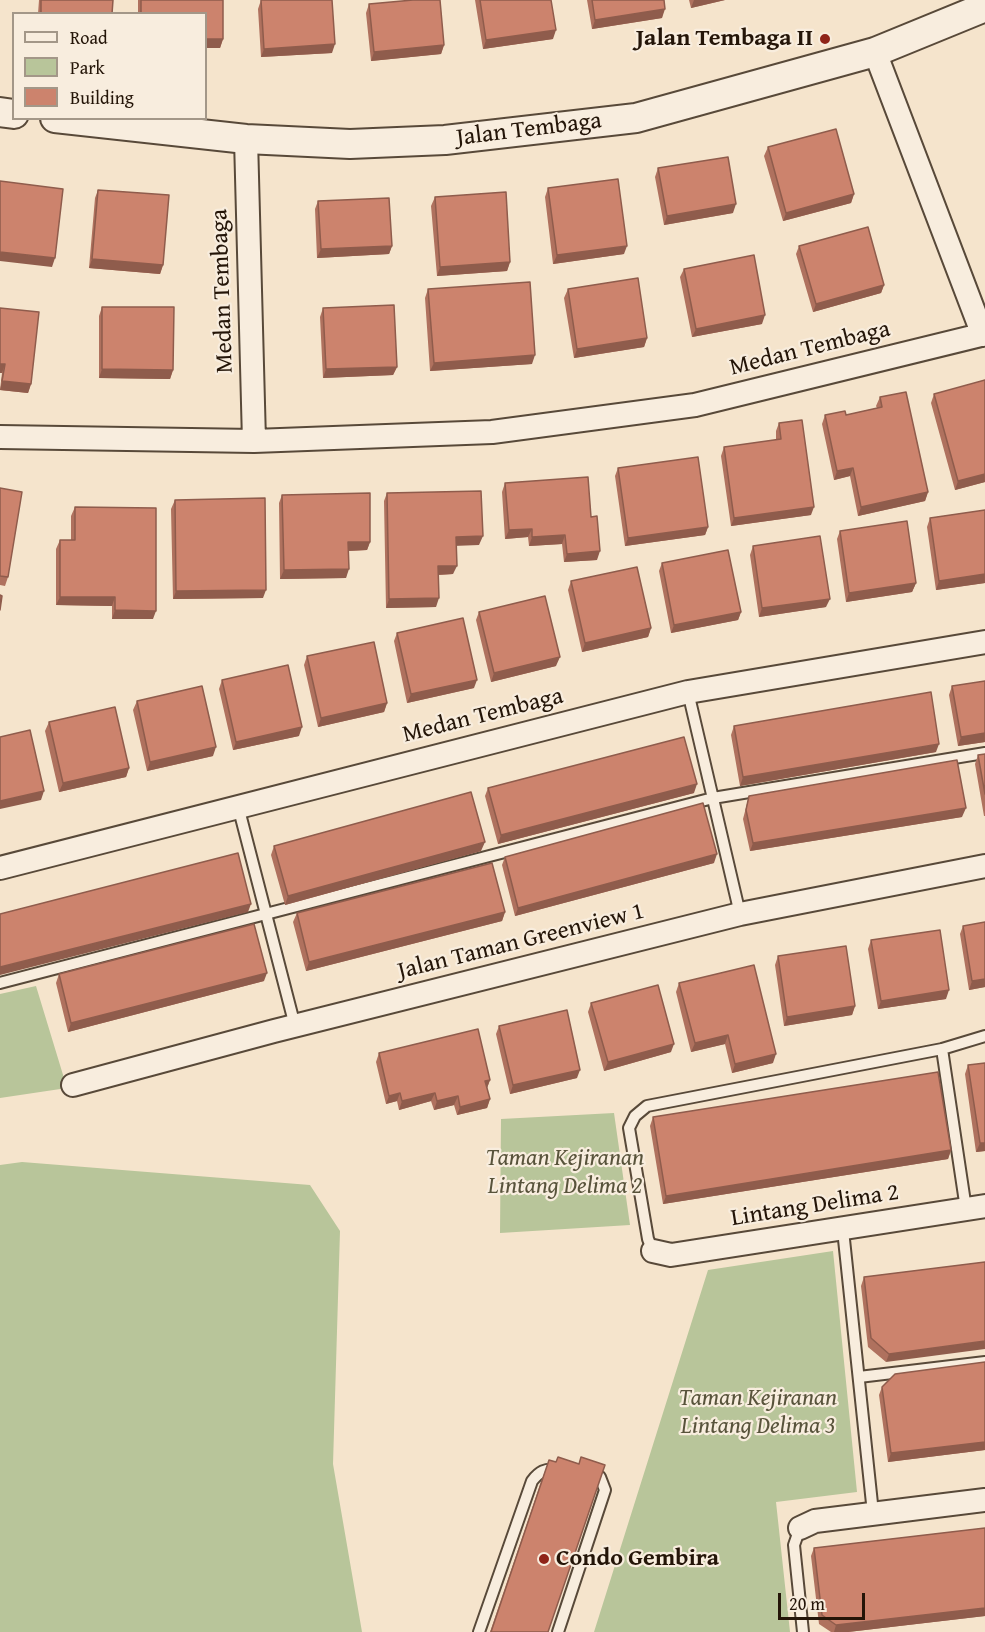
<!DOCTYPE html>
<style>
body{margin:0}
#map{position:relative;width:985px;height:1632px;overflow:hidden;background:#f5e4cc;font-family:"Gentium Book Plus",serif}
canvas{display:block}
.legend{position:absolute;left:12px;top:12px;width:195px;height:108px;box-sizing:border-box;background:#f8edde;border:2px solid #a39788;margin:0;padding:8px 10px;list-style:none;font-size:18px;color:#241508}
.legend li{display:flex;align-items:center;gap:12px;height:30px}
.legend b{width:30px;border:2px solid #a39788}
.scale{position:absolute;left:778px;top:1593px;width:87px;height:27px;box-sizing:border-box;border:3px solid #241508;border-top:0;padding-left:8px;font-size:18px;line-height:21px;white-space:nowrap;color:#241508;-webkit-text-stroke:4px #f8edde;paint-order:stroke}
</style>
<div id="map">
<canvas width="985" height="1632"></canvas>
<ul class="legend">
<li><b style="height:8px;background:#f8edde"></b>Road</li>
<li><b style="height:16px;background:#b8c59a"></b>Park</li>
<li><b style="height:16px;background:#cc836d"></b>Building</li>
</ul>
<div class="scale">20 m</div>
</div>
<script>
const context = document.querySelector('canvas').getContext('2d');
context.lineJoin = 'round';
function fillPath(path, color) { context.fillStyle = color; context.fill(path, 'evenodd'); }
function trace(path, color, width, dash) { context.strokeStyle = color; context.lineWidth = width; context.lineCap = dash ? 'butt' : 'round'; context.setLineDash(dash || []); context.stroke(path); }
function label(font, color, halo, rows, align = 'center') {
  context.font = font + ' "Gentium Book Plus",serif'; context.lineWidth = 4.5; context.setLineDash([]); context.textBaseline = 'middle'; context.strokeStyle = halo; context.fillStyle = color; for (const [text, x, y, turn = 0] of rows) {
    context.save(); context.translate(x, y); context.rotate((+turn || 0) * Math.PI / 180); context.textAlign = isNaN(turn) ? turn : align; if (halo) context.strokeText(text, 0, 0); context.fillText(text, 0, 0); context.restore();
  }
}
fillPath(new Path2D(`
 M36 986 67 1088 0 1098V994Z
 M614 1113 630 1225 500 1233 501 1119Z
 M22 1162 310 1185 340 1231 333 1464 362 1632H0V1165Z
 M833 1251 857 1492 776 1502 790 1632H594L708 1270Z`), '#b8c59a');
const service = new Path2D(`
 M688 692 740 914
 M238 806 295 1026
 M0 983 713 798 985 753
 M942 1049 966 1209
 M843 1230 873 1513
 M653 1251 648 1239 629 1128 635 1116 647 1106 942 1049 985 1036
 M859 1377 985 1362
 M800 1528 794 1545 803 1632
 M479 1632 532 1481C539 1472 545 1468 557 1470
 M558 1632 605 1490 600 1477 587 1473`);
const minor = new Path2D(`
 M875 52 983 335
 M246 139 254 441
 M0 437 254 441 492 432 695 405 985 334
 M0 868 688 692 985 642
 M73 1085 274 1031 740 914 985 866
 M653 1251 671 1255 985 1206
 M800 1528 815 1521 985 1500`);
const tertiary = new Path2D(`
 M0 112 14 114
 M55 118 246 139 350 144 445 140 636 118 875 52 985 7`);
trace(service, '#584939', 14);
trace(minor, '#584939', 26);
trace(tertiary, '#584939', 32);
trace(service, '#f8edde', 10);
trace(minor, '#f8edde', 22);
trace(tertiary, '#f8edde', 28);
fillPath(new Path2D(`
 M39 0H113L112 14H38Z
 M138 0H223V39L220 48H206V14H138Z
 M261 0 332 53 261 57 258 9Z
 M475 0H551L553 39 483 49Z
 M587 0H664L662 18 592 29Z
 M689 0H725L691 8Z
 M369 4 444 45 441 54 371 61 366 13Z
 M768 147 854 194 851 203 783 221 764 156Z
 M658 168 733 213 664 225 655 177Z
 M548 188 624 254 553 264 545 197Z
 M98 190 163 265 160 274 89 268 95 198Z
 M435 197 510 262 507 271 437 276 431 206Z
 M318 201 392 246 389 254 317 258 315 209Z
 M799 246 884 285 881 293 813 312 796 254Z
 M684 269 762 324 692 337 680 277Z
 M428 289 532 364 430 371 425 298Z
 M568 289 647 338 644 347 574 358 564 298Z
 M102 307 173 370 170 379 99 378V316Z
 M0 308 31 384 28 393 0 390 2 373Z
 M323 308 397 367 393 375 323 378 320 317Z
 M934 394 985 482 955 490 931 403Z
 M880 397 928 492 925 501 858 516 850 476 834 480 822 424 825 415H846L877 408 876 406Z
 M779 423 811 515 731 526 721 456 724 447 776 440V431Z
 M618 468 708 527 705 535 625 546 615 476Z
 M505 483 591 517 597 560 564 562 562 544 529 546 528 537 505 539 502 492Z
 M0 488 8 577 5 586 0 585Z
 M387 493 479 545H456L453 574 438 575 436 607 386 608 384 501Z
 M282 495 370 542 367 550 349 551 346 578 280 579 279 503Z
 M175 500 263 598 173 599 171 509Z
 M75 507 153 619H112V606L56 605V549L60 540H71V516Z
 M985 510V583L936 590 927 527 930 518Z
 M840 531 916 583 912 592 846 602 837 539Z
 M753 546 826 607 759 617 750 555Z
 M662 563 741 612 738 620 671 633 659 571Z
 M571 581 651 628 648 637 582 652 568 590Z
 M479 612 556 666 491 682 476 620Z
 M397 633 474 688 407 703 394 641Z
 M307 656 387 703 384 712 318 727 304 665Z
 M222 680 299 736 233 750 219 689Z
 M985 681V742L958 746 949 695 952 686Z
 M137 701 213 756 147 771 133 710Z
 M49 722 129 768 126 777 59 792 45 731Z
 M734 726 936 752 740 786 731 735Z
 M985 754V816H984L975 764 978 755Z
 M488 788 694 793 498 844 485 796Z
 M749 796 962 817 750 851 743 819Z
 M274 846 481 851 285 905 271 855Z
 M505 857 714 863 515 916 502 865Z
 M505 912 502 921 306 971 293 922 297 913Z
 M963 926 985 987 969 990 960 934Z
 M871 940 946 999 878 1009 868 949Z
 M778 956 855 1006 852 1015 784 1026 775 965Z
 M59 974 264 981 68 1032 56 983Z
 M679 983 773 1063 732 1073 725 1044 691 1052 676 992Z
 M591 1003 671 1052 604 1071 588 1012Z
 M499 1026 577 1078 510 1094 496 1034Z
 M379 1053 490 1080 487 1088 490 1099 487 1108 457 1115 454 1105 434 1110 431 1101 399 1110 397 1101 386 1104 376 1062Z
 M968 1065 985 1151 976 1152 965 1074Z
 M653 1117 951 1150 948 1159 663 1204 650 1126Z
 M985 1262 886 1362 868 1347 861 1286 864 1277Z
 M985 1362V1450L888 1462 879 1395 882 1387Z
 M549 1460 548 1632H490L541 1482Z
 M985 1528V1616L848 1632H831L819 1624 811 1556 814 1548Z`), '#af715e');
fillPath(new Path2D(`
 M694 0H725L691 8Z
 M665 9 662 18 592 29 595 20Z
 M556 30 553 39 483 49 486 40Z
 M206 39H223L220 48H206Z
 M335 44 332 53 261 57 264 49Z
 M444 45 441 54 371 61 374 52Z
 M854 194 851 203 783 221 786 213Z
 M736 204 733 213 664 225 667 216Z
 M392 246 389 254 317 258 321 249Z
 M627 246 624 254 553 264 557 255Z
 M0 252 55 258 52 267 0 261Z
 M92 259 163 265 160 274 89 268Z
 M510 262 507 271 437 276 440 267Z
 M884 285 881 293 813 312 816 304Z
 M765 315 762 324 692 337 696 329Z
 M647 338 644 347 574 358 577 349Z
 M535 355 532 364 430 371 434 363Z
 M0 364H5L2 373H0Z
 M397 367 393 375 323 378 326 369Z
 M102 369 173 370 170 379 99 378Z
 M2 381 31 384 28 393 0 390Z
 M853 468 850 476 834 480 837 471Z
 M985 474V482L955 490 958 481Z
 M928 492 925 501 858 516 861 507Z
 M814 507 811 515 731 526 734 518Z
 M708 527 705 535 625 546 628 538Z
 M532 529 528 537 505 539 509 530Z
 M565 535 562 544 529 546 532 537Z
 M483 536 479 545 453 546 456 537Z
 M348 542H370L367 550 345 551Z
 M600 551 597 560 564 562 567 554Z
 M438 566H457L453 574 435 575Z
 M349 569 346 578 280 579 284 570Z
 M985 574V583L936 590 939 581Z
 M916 583 912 592 846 602 849 593Z
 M266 590 263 598 173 599 176 591Z
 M60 597H115L112 606 56 605Z
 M439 598 436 607 386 608 389 599Z
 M830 599 826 607 759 617 762 608Z
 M115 610 156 611 153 619H112Z
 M741 612 738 620 671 633 674 625Z
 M651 628 648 637 582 652 585 643Z
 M560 657 556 666 491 682 494 673Z
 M477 680 474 688 407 703 411 694Z
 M387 703 384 712 318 727 321 718Z
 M302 727 299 736 233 750 236 742Z
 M985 733V742L958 746 961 737Z
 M939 744 936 752 740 786 743 777Z
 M216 747 213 756 147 771 150 762Z
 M129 768 126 777 59 792 63 783Z
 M697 784 694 793 498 844 501 835Z
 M44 791 41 800 0 809V801Z
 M966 808 962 817 750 851 753 843Z
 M485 842 481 851 285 905 288 896Z
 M717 854 714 863 515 916 518 908Z
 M251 904 248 912 0 975V967Z
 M505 912 502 921 306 971 309 962Z
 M267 973 264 981 68 1032 71 1023Z
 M985 979V987L969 990 972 981Z
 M949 990 946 999 878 1009 881 1001Z
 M855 1006 852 1015 784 1026 787 1017Z
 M728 1035 725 1044 691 1052 695 1043Z
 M674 1044 671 1052 604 1071 608 1062Z
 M776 1054 773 1063 732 1073 735 1064Z
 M580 1070 577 1078 510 1094 513 1085Z
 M490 1080 487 1088 485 1081Z
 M400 1093 397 1101 386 1104 389 1096Z
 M435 1093 431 1101 399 1110 402 1101Z
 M458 1096 454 1105 434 1110 437 1101Z
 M490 1099 487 1108 457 1115 460 1107Z
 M980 1143H985V1151L976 1152Z
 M951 1150 948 1159 663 1204 666 1196Z
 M985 1341V1349L886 1362 889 1354Z
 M985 1442V1450L888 1462 891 1453Z
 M985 1608V1616L848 1632H834L836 1625Z`), '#8f5c4c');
const building = new Path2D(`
 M41 0H113L112 14H41Z
 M141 0H223V39H206V14H141Z
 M261 0H332L335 44 264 49Z
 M413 0H440L444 45 374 52 369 4Z
 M480 0H551L556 30 486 40Z
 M592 0H664L665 9 595 20Z
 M836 129 854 194 786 213 768 147Z
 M728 157 736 204 667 216 658 168Z
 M618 179 627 246 557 255 548 188Z
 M0 181 63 189 55 258 0 252Z
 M98 190 169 195 163 265 92 259Z
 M506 192 510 262 440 267 435 197Z
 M389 198 392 246 321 249 318 201Z
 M868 227 884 285 816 304 799 246Z
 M754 255 765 315 696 329 684 269Z
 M638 278 647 338 577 349 568 289Z
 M530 282 535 355 434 363 428 289Z
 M394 305 397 367 326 369 323 308Z
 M102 307H174L173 370 102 369Z
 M0 308 39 312 31 384 2 381 5 364H0Z
 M985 380V474L958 481 934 394Z
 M906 392 928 492 861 507 853 468 837 471 825 415 845 411 846 415 882 407 880 397Z
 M802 420 814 507 734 518 724 447 781 439 779 423Z
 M698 457 708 527 628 538 618 468Z
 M588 477 591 517 597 516 600 551 567 554 565 535 532 537V529L509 530 505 483Z
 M0 488 22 492 8 577 0 576Z
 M481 491 483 536 456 537 457 566H438L439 598 389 599 387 493Z
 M370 493V542H348L349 569 284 570 282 495Z
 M265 498 266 590 176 591 175 500Z
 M75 507 156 508V611L115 610V597H60V540H75Z
 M985 510V574L939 581 930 518Z
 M907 521 916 583 849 593 840 531Z
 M820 536 830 599 762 608 753 546Z
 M728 550 741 612 674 625 662 563Z
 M637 567 651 628 585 643 571 581Z
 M0 595 2 596 0 610Z
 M545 596 560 657 494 673 479 612Z
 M463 618 477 680 411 694 397 633Z
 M374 642 387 703 321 718 307 656Z
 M288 665 302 727 236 742 222 680Z
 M985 681V733L961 737 952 686Z
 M202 686 216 747 150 762 137 701Z
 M931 692 939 744 743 777 734 726Z
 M115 707 129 768 63 783 49 722Z
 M30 730 44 791 0 801V737Z
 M684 737 697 784 501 835 488 788Z
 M985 754V794L978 755Z
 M957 760 966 808 753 843 746 810 749 796Z
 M471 792 485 842 288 896 274 846Z
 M703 803 717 854 518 908 505 857Z
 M238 853 251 904 0 967V914Z
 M492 863 505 912 309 962 297 913Z
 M985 922V979L972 981 963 926Z
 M254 924 267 973 71 1023 59 974Z
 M940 930 949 990 881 1001 871 940Z
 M846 946 855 1006 787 1017 778 956Z
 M754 965 776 1054 735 1064 728 1035 695 1043 679 983Z
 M658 985 674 1044 608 1062 591 1003Z
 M567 1010 580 1070 513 1085 499 1026Z
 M478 1029 490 1080 485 1081 490 1099 460 1107 458 1096 437 1101 435 1093 402 1101 400 1093 389 1096 379 1053Z
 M985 1063V1143H980L968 1065Z
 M938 1072 951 1150 666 1196 653 1117Z
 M985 1262V1341L889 1354 871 1338 864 1277Z
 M985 1362V1442L891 1453 882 1387 895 1374Z
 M558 1457 579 1464 581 1457 605 1465 548 1632H491L549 1460 556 1462Z
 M985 1528V1608L836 1625 822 1615 814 1548Z`);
fillPath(building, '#cc836d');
trace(building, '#8f5c4c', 1.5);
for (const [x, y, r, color] of [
 [825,39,6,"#8f2418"],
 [544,1559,6,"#8f2418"]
]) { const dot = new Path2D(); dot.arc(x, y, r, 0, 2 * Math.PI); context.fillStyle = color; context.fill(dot); trace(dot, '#f8edde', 2); }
label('bold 24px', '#241508', '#f8edde', [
 ["Jalan Tembaga II",813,39],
 ["Condo Gembira",556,1559,"left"]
], 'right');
label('24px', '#241508', '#f8edde', [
 ["Jalan Tembaga",529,130,-7],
 ["Medan Tembaga",223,291,-92],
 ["Medan Tembaga",810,349,-14],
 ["Medan Tembaga",483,716,-14],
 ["Jalan Taman Greenview 1",521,942,-14],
 ["Lintang Delima 2",815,1206,-9]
]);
label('italic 24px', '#58533b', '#f8edde', [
 ["Taman Kejiranan",565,1159],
 ["Lintang Delima 2",565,1187],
 ["Taman Kejiranan",758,1399],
 ["Lintang Delima 3",758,1427]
]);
</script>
